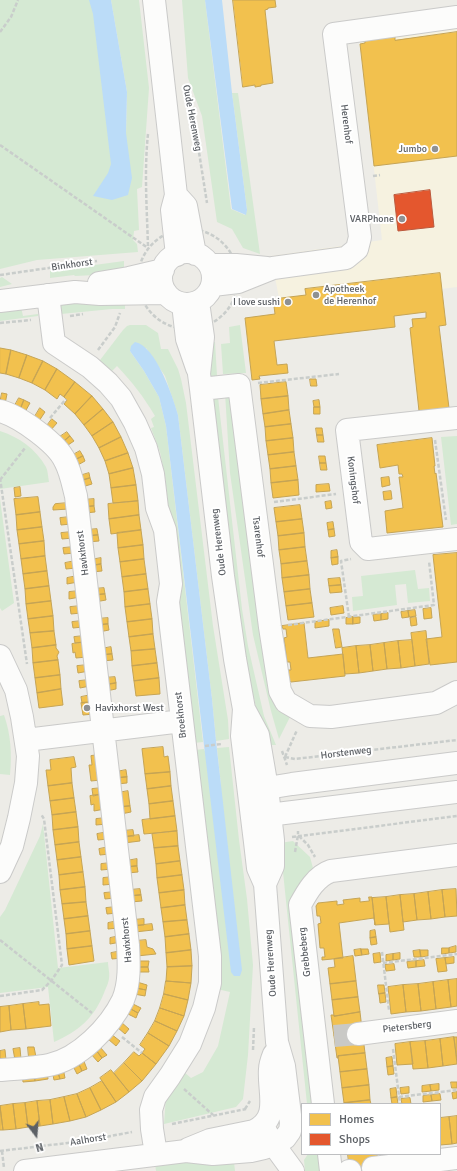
<!DOCTYPE html>
<style>
body{margin:0}
#map{position:relative;width:457px;height:1171px;overflow:hidden;background:#edece7;font-family:Signika,sans-serif}
canvas{display:block}
.legend{position:absolute;left:301px;top:1103px;width:140px;height:52px;box-sizing:border-box;background:#fff;border:1px solid #bebfc1;margin:0;padding:5px 7px;list-style:none;font-size:12px;color:#5c6065}
.legend li{display:flex;align-items:center;gap:8px;height:20px}
.legend b{width:20px;border:1px solid #bebfc1}
.north{position:absolute;left:16px;top:1115px;width:40px;height:40px;-webkit-text-stroke:3px #fff;paint-order:stroke;rotate:164deg;font-size:11px;font-weight:700;line-height:16px;text-align:center;color:#5c6065}
.north::after{content:'';display:block;margin:auto;width:14px;height:18px;background:#5c6065;clip-path:polygon(50% 0,100% 100%,50% 72%,0 100%)}
</style>
<div id="map">
<canvas width="457" height="1171"></canvas>
<ul class="legend">
<li><b style="height:11px;background:#f2c14e"></b>Homes</li>
<li><b style="height:11px;background:#e4572e"></b>Shops</li>
</ul>
<div class="north">N</div>
</div>
<script>
const context = document.querySelector('canvas').getContext('2d');
context.lineJoin = 'round';
function fillPath(path, color) { context.fillStyle = color; context.fill(path, 'evenodd'); }
function trace(path, color, width, dash) { context.strokeStyle = color; context.lineWidth = width; context.lineCap = dash ? 'butt' : 'round'; context.setLineDash(dash || []); context.stroke(path); }
function label(font, color, halo, rows, align = 'center') {
  context.font = font + ' Signika,sans-serif'; context.lineWidth = 4; context.setLineDash([]); context.textBaseline = 'middle'; context.strokeStyle = halo; context.fillStyle = color; for (const [text, x, y, turn = 0] of rows) {
    context.save(); context.translate(x, y); context.rotate((+turn || 0) * Math.PI / 180); context.textAlign = isNaN(turn) ? turn : align; if (halo) context.strokeText(text, 0, 0); context.fillText(text, 0, 0); context.restore();
  }
}
fillPath(new Path2D(`
 M457 14V287L281 309 271 256 382 240 358 28Z`), '#f6f2e0');
fillPath(new Path2D(`
 M0 0H105L126 133 127 92 111 0H139L149 88 142 187 137 189 139 230 134 231 133 240 137 244 138 252 37 260 0 269Z
 M182 0H205L231 209 245 215 247 210 232 93H238L260 254 243 248 232 229 217 222 202 116 188 78Z
 M124 261V272L116 274 75 276 74 275 50 278V271Z
 M2 277 12 284 0 287V278Z
 M125 300V309H112L61 314 59 305 61 303Z
 M21 307 23 316 38 314V316L0 321V310Z
 M130 325H146L158 333 161 349H168L178 369 181 379 186 403 213 626 228 720 229 739 216 741 212 699 178 415 165 376 146 348 130 351 144 371 159 397 166 426 203 742 194 743 165 476 160 452 151 428 154 427 151 419 155 416C143 396 133 383 117 366L110 373 97 364 123 330 127 326Z
 M240 325 246 373 223 374 221 344 230 343 229 327Z
 M215 342 217 376H210L208 344Z
 M225 393H235L277 710 290 717 279 739 271 711 253 635 230 473Z
 M212 397H218L242 609 248 646 264 716 276 745H268L260 722 255 703 241 644Z
 M0 431C19 437 36 449 46 467 48 471 48 477 49 482L0 489Z
 M457 436V524L451 525 441 437Z
 M0 499 14 603 2 611 0 608Z
 M415 570 418 589 429 588 430 601 408 603 406 584 395 585 397 605 353 611 352 597 363 596 361 576Z
 M4 715C11 735 12 754 10 775L0 774V716Z
 M229 747 239 840 247 899 253 965 248 1055 243 1099 236 1107 164 1124 166 1095 184 1072 191 1078 203 1072 218 1046 230 992 217 989 219 937 199 770 195 750 204 749 221 786 217 748Z
 M43 824 58 968 108 962C108 967 110 973 109 978 109 982 106 988 104 993 94 1018 79 1031 54 1042L48 987 0 993V917L5 910 40 836Z
 M293 841 310 857 313 868 310 874 294 894 319 1104H307L280 843Z
 M308 1154H325L327 1171H305L304 1160Z
 M194 1159 234 1162 235 1171H156L155 1163Z`), '#d5e9d3');
fillPath(new Path2D(`
 M89 0H111L127 92 126 133 132 178 128 195 112 200 93 196 108 173 111 164 93 14Z
 M205 0H222L232 93 247 210 246 215 232 209Z
 M135 342C156 346 173 397 178 415L212 699 216 741 242 970 240 976H234L231 972 166 426 159 397 144 371 130 351 131 346Z`), '#bbdcf8');
const homes = new Path2D(`
 M233 0H275L276 7 268 8V9L265 10 273 83 261 85V86L255 87V85L243 87Z
 M457 32V156L374 166 360 44 365 43V38L395 34V40Z
 M440 273 446 325 439 326 449 408 419 411 410 328 413 327 412 319 426 318V312L394 316 395 327 274 341 277 365 287 364 288 373 259 376 260 379 252 380 245 318 275 314 273 299 306 295 305 289Z
 M0 348 11 350 6 374 0 373Z
 M11 350 27 355 19 378 6 374Z
 M27 355 43 361 32 383 19 378Z
 M43 361 57 369 45 390 32 383Z
 M57 369 75 382 64 397 60 394 57 399 45 390Z
 M310 379H316L317 386H311Z
 M75 382 92 396 75 414 64 404 67 400 64 397Z
 M286 382 288 396 261 399 260 385Z
 M2 393 7 394 5 404 0 403Z
 M92 396 103 409 84 425 75 414Z
 M288 396 289 410 263 414 261 399Z
 M19 398 24 400 20 410 14 407Z
 M24 400 30 403 25 412 20 410Z
 M319 400 320 407H314L313 401Z
 M314 407H320V414H314Z
 M40 408 45 412 39 421 34 418Z
 M103 409 113 422 92 436 84 425Z
 M289 410 291 424 265 427 263 414Z
 M52 419 57 423 50 431 46 427Z
 M113 422 121 437 99 448 92 436Z
 M291 424 293 438 266 441 265 427Z
 M316 428H322L323 435H317Z
 M67 432 70 436 62 443 58 438Z
 M317 435H323L324 442H318Z
 M70 436 74 441 65 447 62 443Z
 M121 437 128 453 105 461 99 448Z
 M293 438 294 452 268 455 266 441Z
 M432 438 435 466H434L435 474 436 473 443 527 387 533 385 511 403 508 399 477H403L402 474H399L398 465 380 468 377 445Z
 M80 451 83 456 73 461 71 456Z
 M294 452 296 466 270 469 268 455Z
 M128 453 133 468 109 474 105 461Z
 M83 456 85 461 76 466 73 461Z
 M319 456H325L326 463H320Z
 M320 463H326L327 470H321Z
 M296 466 298 480 271 483 270 469Z
 M133 468 136 485 111 488 109 474Z
 M89 473 90 478 80 481 79 476Z
 M389 477 390 485 382 487 381 478Z
 M90 478 92 484 82 487 80 481Z
 M298 480 299 495 273 498 271 483Z
 M329 484 330 491 316 492V485Z
 M136 485 138 501 113 503 111 488Z
 M20 487 21 496 15 497 14 488Z
 M391 491 392 499 384 500 383 492Z
 M38 497 40 512 16 515 14 499Z
 M94 499V506L84 507 83 500Z
 M138 501 139 515 109 519 108 504Z
 M331 501 332 508 326 509 325 502Z
 M68 503 69 509 53 510V507L55 504Z
 M300 505 302 519 276 522 274 508Z
 M94 506 95 512 85 513 84 507Z
 M40 512 42 527 17 530 16 515Z
 M139 515 141 530 111 534 109 519Z
 M70 517 71 524 61 525 60 518Z
 M302 519 304 533 278 536 276 522Z
 M333 522 334 529 328 530 327 523Z
 M42 527 44 541 19 544 17 530Z
 M97 529 98 535 88 536 87 530Z
 M334 529 335 536 329 537 328 530Z
 M141 530 143 545 118 548 117 533Z
 M72 532 73 538 62 539 61 533Z
 M304 533 305 547 279 550 278 536Z
 M98 535 99 541 88 542V536Z
 M44 541 45 556 21 559 19 544Z
 M143 545 144 559 120 562 118 548Z
 M74 547V553L64 554 63 548Z
 M305 547 307 561 281 564 279 550Z
 M337 550 338 557 331 558V551Z
 M457 553V662L430 665 426 639 442 637 433 555Z
 M45 556 47 571 23 574 21 559Z
 M338 557V564L332 565 331 558Z
 M101 558V564L91 566 90 560Z
 M144 559 146 574 122 577 120 562Z
 M75 561 76 568 66 569 65 563Z
 M307 561 309 575 282 578 281 564Z
 M101 564 102 571 92 572 91 566Z
 M47 571 49 586 25 589 23 574Z
 M146 574 148 589 124 592 122 577Z
 M309 575 310 589 284 592 282 578Z
 M77 576 78 582 67 584V578Z
 M340 578 341 585 329 586 328 579Z
 M341 585 342 592 330 593 329 586Z
 M49 586 51 601 26 604 25 589Z
 M104 588 105 594 95 595 94 589Z
 M148 589 150 604 125 607 124 592Z
 M310 589 312 603 286 606 284 592Z
 M79 591 80 597 69 599V592Z
 M105 594 106 600 95 602V595Z
 M51 601 53 616 28 619 26 604Z
 M312 603 314 617 288 620 286 606Z
 M150 604 152 619 127 622 125 607Z
 M81 606V613L71 614 70 607Z
 M343 606 344 613 331 615 330 608Z
 M431 608 432 618 424 619 423 609Z
 M415 610 416 616 409 617 408 611Z
 M408 611 409 617 402 618 401 612Z
 M388 613V619L381 620V614Z
 M381 614V620L374 621 373 615Z
 M53 616 54 631 30 633 28 619Z
 M353 617V624H346V618Z
 M353 617H360V623L353 624Z
 M416 617 417 625 411 626 410 618Z
 M108 618V624L98 625 97 619Z
 M152 619 153 634 129 637 127 622Z
 M329 620V626L315 628V622Z
 M82 621 83 627 73 628 72 622Z
 M304 623 308 658 343 654 345 676 291 682 289 680 287 670H291L290 662H287L284 638 287 637 286 629H283L282 626Z
 M108 624 109 630 99 632 98 625Z
 M333 629H339L342 647 336 648Z
 M54 631 56 645 32 648 30 633Z
 M426 631 429 664 415 666 411 633Z
 M153 634 155 649 131 651 129 637Z
 M84 636 85 642 75 643 74 637Z
 M412 640 415 666 401 668 398 641Z
 M398 641 401 668 387 669 384 643Z
 M85 642 87 657 76 658 75 652 73 653 72 644Z
 M384 643 387 669 373 671 370 645Z
 M56 645V648L59 652 57 656 58 660 33 663 32 648Z
 M370 645 373 671 359 673 356 646Z
 M356 646 359 673 345 674 342 648Z
 M111 647 112 654 102 655 101 649Z
 M155 649 157 663 132 666 131 651Z
 M112 654 113 660 102 661V655Z
 M58 660 60 675 35 678 33 663Z
 M157 663 159 678 134 681 132 666Z
 M88 665 89 671 78 673 77 666Z
 M60 675 61 689 37 693 35 678Z
 M115 677 116 683 105 685 104 678Z
 M159 678 160 694 136 696 134 681Z
 M89 680 90 686 80 688 79 681Z
 M116 683V689L106 691 105 685Z
 M61 689 63 705 39 708 37 693Z
 M91 695 92 702 82 703 81 697Z
 M92 702 94 714 83 715 81 703Z
 M163 747 164 757 168 756 170 772 145 774 142 749Z
 M98 755 101 780 91 781 89 765H92L91 756Z
 M74 757 76 767 71 768 72 783 48 786 46 770H51L50 760Z
 M126 770 127 777 116 778V772Z
 M170 772 171 786 147 789 145 774Z
 M127 777V783L117 784 116 778Z
 M72 783 74 798 50 801 48 786Z
 M171 786 173 801 149 804 147 789Z
 M102 788 103 794 93 796 92 789Z
 M128 791 130 806 120 807 118 793Z
 M103 794 105 809 94 811V804L91 805 90 796Z
 M74 798 76 812 52 815 50 801Z
 M173 801 175 816 150 819 149 804Z
 M130 806 131 812 121 814 120 807Z
 M76 812 78 827 53 830 52 815Z
 M175 816 177 831 144 834 142 820Z
 M106 818 107 824 96 825V819Z
 M78 827 79 842 55 845 53 830Z
 M133 830 134 836 123 837V831Z
 M177 831 178 846 154 848 152 834Z
 M108 832V839L98 840 97 834Z
 M139 835 140 841 124 843 123 837Z
 M79 842 81 857 57 860 55 845Z
 M178 846 180 861 156 864 154 848Z
 M109 847 110 854 100 855 99 849Z
 M81 857 83 872 59 875 57 860Z
 M137 859V866L127 867 126 861Z
 M180 861 182 875 157 878 156 864Z
 M111 863 112 869 101 870V864Z
 M137 866 138 872 128 873 127 867Z
 M83 872 85 887 60 890 59 875Z
 M182 875 184 890 159 893 157 878Z
 M113 877 114 884 103 885V878Z
 M85 887 86 902 62 904 60 890Z
 M140 889 141 895 130 896V890Z
 M456 889 457 916 445 917 442 890Z
 M184 890 185 905 161 908 159 893Z
 M442 890 445 917 431 919 428 892Z
 M115 892V898L105 899 104 893Z
 M428 892 431 919 417 920 414 894Z
 M414 894 417 920 403 922 400 895Z
 M141 895 142 901 131 902 130 896Z
 M400 895 404 930 390 932 386 897Z
 M369 897H372L375 925 374 918 339 923 343 958 322 960V957H325L324 948H320L318 924 321 923 320 916H317L316 906 318 903 337 901V905L344 904 343 900 360 898V902L369 901Z
 M386 897 389 924 375 925 372 898Z
 M86 902 88 916 64 919 62 904Z
 M185 905 187 920 163 922 161 908Z
 M116 907 117 913 107 914 106 908Z
 M88 916 90 931 66 934 64 919Z
 M144 919V925L134 926 133 920Z
 M187 920 189 934 165 937 163 922Z
 M118 921 119 928 108 929V923Z
 M152 924 153 930 135 932 134 926Z
 M375 930 376 937 370 938V931Z
 M90 931 92 946 67 949 66 934Z
 M189 934 191 950 166 953 165 937Z
 M120 936 121 942 110 944V938Z
 M376 937 377 944 371 945 370 938Z
 M146 940 147 947 153 949 156 954 137 956 136 941Z
 M92 946 94 961 69 965 67 949Z
 M456 946V952L449 953V948Z
 M442 948H449V953L442 954Z
 M361 949 362 955 355 956 354 950Z
 M361 949H368L369 954 362 955Z
 M191 950 192 966 167 967 166 953Z
 M420 950 421 957H414L413 951Z
 M420 950H428V956L421 957Z
 M122 951V958L112 959 111 953Z
 M380 953 381 962 374 963 373 954Z
 M400 953V959L393 960V954Z
 M393 954V960L386 961V955Z
 M353 956 356 981 330 984 328 968 335 967 334 959Z
 M454 957V963L446 964 445 958Z
 M445 958 447 971 438 972 436 959Z
 M424 960 425 966 416 967V961Z
 M138 961H149L148 967H138Z
 M416 961V967L408 968 407 962Z
 M394 964 395 970 386 971 385 965Z
 M192 966 191 983 166 981 167 967Z
 M138 967H148L149 972H138Z
 M457 979V1006L451 1007 448 980Z
 M448 980 451 1007 436 1009 433 982Z
 M166 981 191 983 188 1000 164 994Z
 M356 981 358 997 332 1000 330 984Z
 M137 982 147 985 146 990 136 988Z
 M433 982 436 1009 421 1011 418 984Z
 M418 984 421 1011 406 1012 403 985Z
 M378 985H384L385 993 379 994Z
 M403 985 406 1012 391 1014 388 987Z
 M136 988 146 990 145 996 134 994Z
 M385 993 386 1002 380 1003 379 994Z
 M164 994 188 1000 184 1016 160 1008Z
 M358 997 360 1012 334 1016 332 1000Z
 M39 1002V1005L49 1004 51 1026 26 1029 23 1004Z
 M131 1003 141 1008 138 1013 129 1008Z
 M23 1004 26 1029 11 1030 9 1006Z
 M9 1006 11 1030 0 1032V1007Z
 M129 1008 138 1013 136 1018 126 1013Z
 M160 1008 184 1016 177 1031 155 1021Z
 M360 1012 362 1029 358 1034 334 1036 331 1015H334V1016Z
 M155 1021 177 1031 169 1046 148 1033Z
 M121 1022 129 1029 125 1034 117 1027Z
 M148 1033 169 1046 156 1064 142 1053 145 1049 140 1045Z
 M111 1034 120 1041 116 1046 108 1039Z
 M358 1034 363 1037 365 1053 338 1056V1058H337L334 1036Z
 M454 1037 457 1064 443 1066 440 1039Z
 M454 1037H457V1059Z
 M440 1039 443 1066 428 1068 425 1041Z
 M425 1041 428 1068 413 1069 410 1042Z
 M410 1042 413 1064 397 1065 395 1044Z
 M28 1047H34L36 1057 29 1058Z
 M100 1047 107 1055 102 1058 96 1050Z
 M20 1048 21 1059 15 1060 13 1049Z
 M5 1050 6 1060 0 1061V1051Z
 M96 1050 102 1058 98 1062 91 1054Z
 M134 1052 139 1056 142 1053 156 1064 142 1081 124 1063Z
 M365 1053 367 1069 340 1072 338 1056Z
 M392 1057 393 1066 387 1067 386 1058Z
 M83 1059 87 1069 82 1071 78 1062Z
 M78 1062 82 1071 77 1074 72 1064Z
 M124 1063 142 1081 129 1092 114 1073Z
 M393 1066 394 1074 388 1075 387 1067Z
 M63 1068 65 1078 60 1079 57 1069Z
 M57 1069 60 1079 54 1080 52 1070Z
 M367 1069 369 1085 342 1088 340 1072Z
 M111 1070 129 1092 116 1102 100 1078Z
 M47 1071 48 1079 35 1081 34 1072Z
 M34 1072 35 1081 23 1082 22 1074Z
 M102 1081 116 1102 101 1110 90 1088Z
 M451 1082H457V1088H452Z
 M439 1084V1090L431 1091 430 1085Z
 M369 1085 370 1100 344 1103 342 1088Z
 M430 1085 431 1091 422 1092V1086Z
 M409 1087V1093L401 1094 400 1088Z
 M90 1088 101 1110 86 1117 77 1094Z
 M396 1088 397 1097 391 1098 390 1089Z
 M457 1092V1098L453 1099 452 1093Z
 M77 1094 86 1117 70 1121 64 1097Z
 M440 1094 441 1100 432 1101 431 1095Z
 M431 1095 432 1101 423 1102V1096Z
 M64 1097 70 1121 53 1124 50 1100Z
 M397 1097 398 1104H392L391 1098Z
 M410 1098 411 1104H402L401 1099Z
 M50 1100 53 1124 40 1126 37 1101Z
 M370 1100 371 1104H344V1103Z
 M37 1101 40 1126 28 1127 25 1103Z
 M25 1103 28 1127 16 1129 13 1104Z
 M13 1104 16 1129 3 1130 0 1106Z
 M0 1106 3 1130H0Z
 M457 1116V1143L452 1144 449 1117Z
 M449 1117 452 1144 440 1145V1118Z
 M348 1154H377L378 1163 373 1168 350 1171Z`);
fillPath(homes, '#f2c14e');
trace(homes, '#c5a455', 1);
const shops = new Path2D(`
 M430 190 434 227 398 231 394 195Z`);
fillPath(shops, '#e4572e');
trace(shops, '#bb5a3e', 1);
trace(new Path2D(`
 M334 1036 358 1034`), '#c9c9c6', 22, [22, 11]);
const minor = new Path2D(`
 M154 0 176 195 172 210 177 255
 M176 195 186 206 195 254
 M161 278a26 26 0 1 1 52 0a26 26 0 1 1-52 0Z
 M210 265H236L267 268
 M99 283 129 278 163 270
 M213 285 238 282 273 268 346 258 357 249 360 237 334 34 457 17
 M48 295 54 343 90 367 108 383 121 398 135 423 146 448 153 474 157 508 165 530 171 584 168 602 210 956V983L204 1008 190 1044 170 1076 155 1097 151 1110 152 1129 156 1154
 M0 301 75 292 100 294 166 293
 M183 304 187 339 197 368
 M201 389 239 385 270 627 280 691 286 702 310 716 331 717 436 703 457 692
 M0 411C19 416 57 443 65 461 71 472 73 485 76 496L128 945C129 963 130 983 123 1000 110 1027 79 1059 49 1065 33 1068 16 1069 0 1070
 M457 418 347 430 361 542 368 549 457 539
 M0 656 16 690 22 717 28 756 26 783 19 818 12 846 0 872
 M244 709 258 735 267 788 273 840V866L265 884
 M26 740 182 721
 M249 791 292 784 457 763
 M252 817 457 792
 M358 1034 457 1021
 M323 1104 300 905C307 892 316 876 331 871L457 855
 M266 1132 274 1145 293 1171
 M188 1149 210 1140 254 1131C281 1118 268 1092 270 1069 270 1064 272 1059 274 1054
 M329 1154 331 1171
 M373 1168 457 1158
 M25 1171 186 1151 213 1154 251 1151 264 1148 274 1145 285 1138 290 1131 291 1123 284 1066 277 1042 265 884 258 868 255 842 242 736 244 709 235 659 223 576 201 389 199 374 203 337 198 302
 M349 1171H350`);
trace(minor, '#cacac9', 24);
trace(new Path2D(`
 M0 32 11 17 18 0
 M187 100 196 133 207 203
 M148 134C144 171 147 210 148 247
 M0 145 148 248
 M373 176 380 175
 M138 279a50 50 0 1 1 100 0a50 50 0 1 1-100 0Z
 M0 275 97 261
 M70 316 83 314
 M0 323 31 320
 M98 350 115 327 120 313
 M258 383 339 374
 M50 418 66 399
 M435 440 446 520
 M0 478 27 664
 M0 480 25 448
 M274 502 336 494
 M349 617 341 561 351 559
 M288 625 434 605 429 561
 M205 746 222 744
 M282 751 287 765
 M285 757 295 759 457 740
 M285 757 297 730
 M299 836 308 845 315 857
 M292 837 457 816
 M295 852 298 835V831
 M0 940 92 1013
 M382 952 389 1010
 M383 963 457 954
 M0 996 42 990 51 981 62 965 44 819 41 814
 M122 1037 142 1053
 M393 1049 400 1104
 M253 1050 254 1027
 M184 1089 213 1115
 M399 1097 457 1090
 M245 1109 250 1101
 M172 1124 246 1109
 M0 1151 84 1141 132 1132
 M2 1151 4 1168`), '#c9cdcb', 2.5, [4, 2]);
trace(minor, '#fcfcfb', 22);
for (const [x, y, r, color] of [
 [435,149,4,"#8f9192"],
 [402,219,4,"#8f9192"],
 [316,295,4,"#8f9192"],
 [288,302,4,"#8f9192"],
 [87,708,4,"#8f9192"]
]) { const dot = new Path2D(); dot.arc(x, y, r, 0, 2 * Math.PI); context.fillStyle = color; context.fill(dot); trace(dot, '#fff', 1.5); }
label('10px', '#5c6065', '#fff', [
 ["Oude Herenweg",192,118,79],
 ["Herenhof",346,124,83],
 ["Binkhorst",72,265,-8],
 ["Koningshof",353,480,83],
 ["Tsarenhof",258,537,83],
 ["Oude Herenweg",219,542,-97],
 ["Havixhorst",83,553,-97],
 ["Broekhorst",181,715,-96],
 ["Horstenweg",346,753,-7],
 ["Havixhorst",127,940,-95],
 ["Grebbeberg",305,952,-96],
 ["Oude Herenweg",271,963,-94],
 ["Pietersberg",407,1027,-7],
 ["Aalhorst",88,1140,-9]
]);
label('10px', '#5c6065', '#fff', [
 ["Jumbo",427,149],
 ["VARPhone",394,219],
 ["Apotheek",324,289,"left"],
 ["de Herenhof",324,301,"left"],
 ["I love sushi",280,302],
 ["Havixhorst West",95,708,"left"]
], 'right');
</script>
